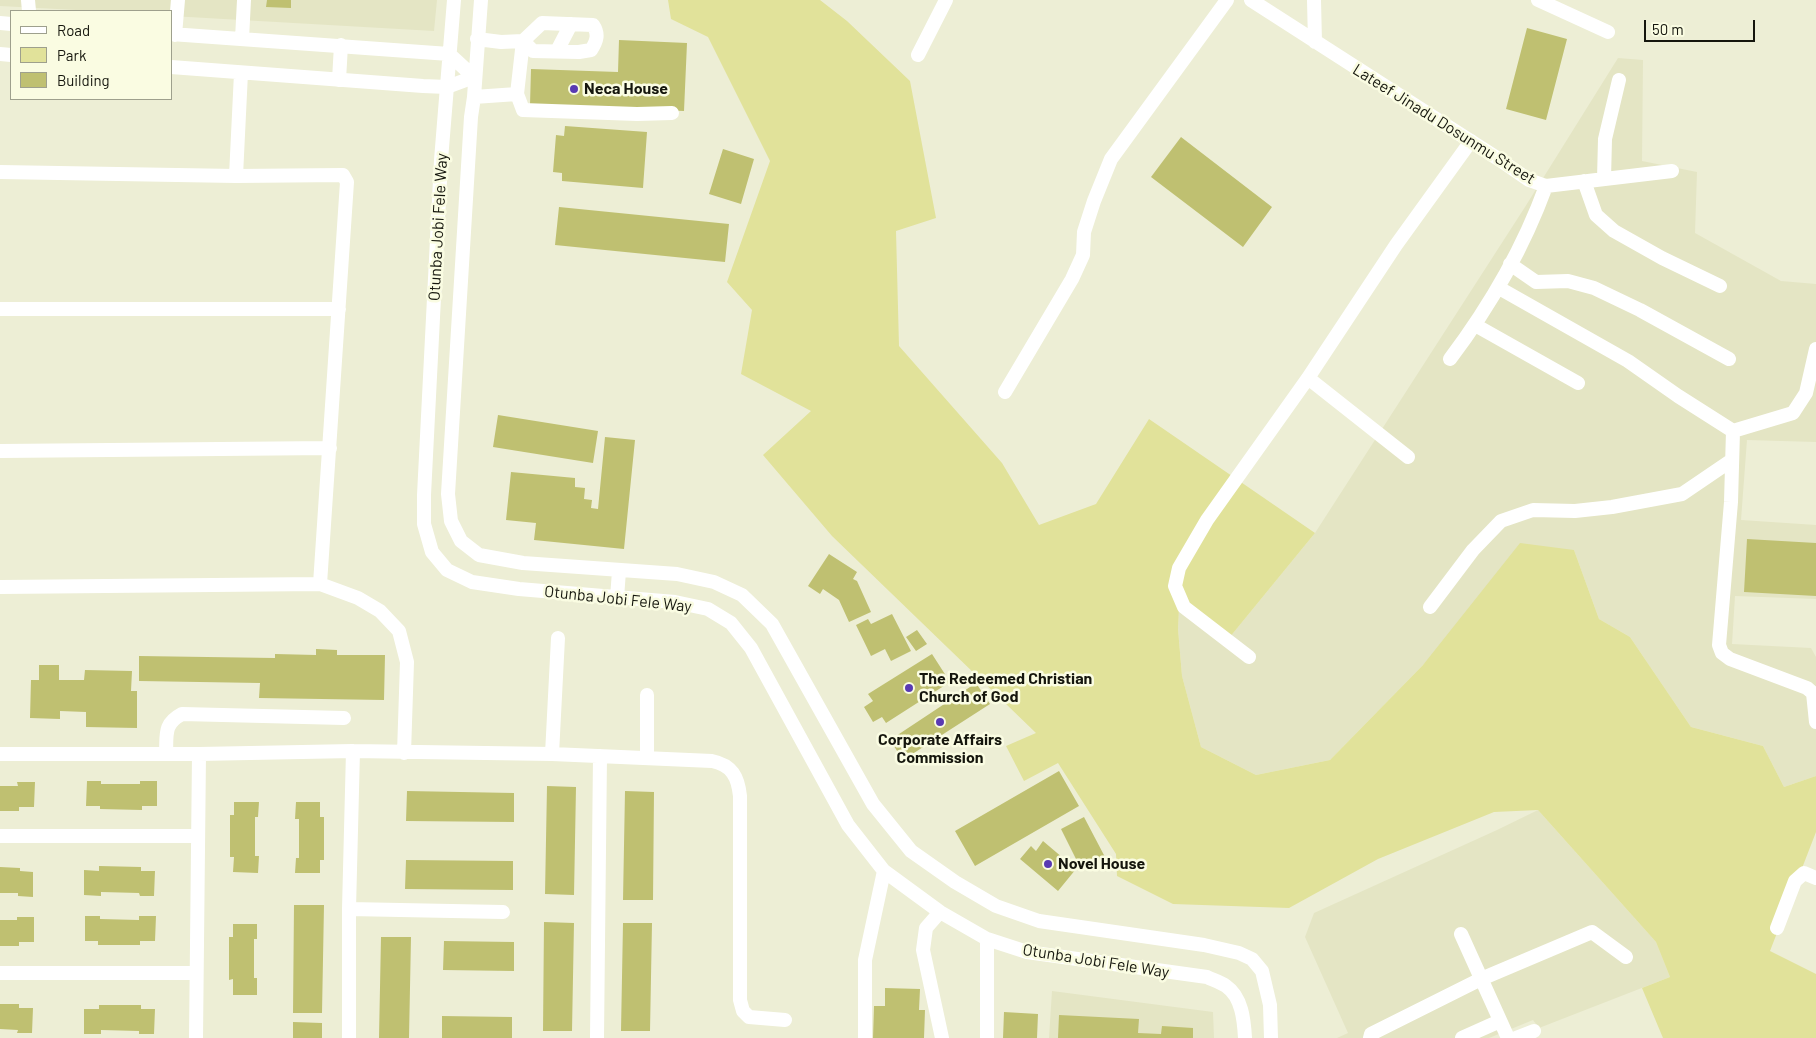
<!DOCTYPE html>
<style>
body{margin:0}
#map{position:relative;width:1816px;height:1038px;overflow:hidden;background:#edeed5;font-family:Barlow,sans-serif}
canvas{display:block}
.legend{position:absolute;left:10px;top:10px;width:162px;height:90px;box-sizing:border-box;background:#fafce2;border:1px solid #9ea08d;margin:0;padding:6px 9px;list-style:none;font-size:15px;color:#15160d}
.legend li{display:flex;align-items:center;gap:10px;height:25px}
.legend b{width:25px;border:1px solid #9ea08d}
.scale{position:absolute;left:1644px;top:20px;width:111px;height:22px;box-sizing:border-box;border:2px solid #15160d;border-top:0;padding-left:6px;font-size:15px;line-height:18px;white-space:nowrap;color:#15160d;-webkit-text-stroke:4px #fafce2;paint-order:stroke}
</style>
<div id="map">
<canvas width="1816" height="1038"></canvas>
<ul class="legend">
<li><b style="height:6px;background:#fff"></b>Road</li>
<li><b style="height:14px;background:#e1e29a"></b>Park</li>
<li><b style="height:14px;background:#bfc071"></b>Building</li>
</ul>
<div class="scale">50 m</div>
</div>
<script>
const context = document.querySelector('canvas').getContext('2d');
context.lineJoin = 'round';
function fillPath(path, color) { context.fillStyle = color; context.fill(path, 'evenodd'); }
function trace(path, color, width, dash) { context.strokeStyle = color; context.lineWidth = width; context.lineCap = dash ? 'butt' : 'round'; context.setLineDash(dash || []); context.stroke(path); }
function label(font, color, halo, rows, align = 'center') {
  context.font = font + ' Barlow,sans-serif'; context.lineWidth = 5; context.setLineDash([]); context.textBaseline = 'middle'; context.strokeStyle = halo; context.fillStyle = color; for (const [text, x, y, turn = 0] of rows) {
    context.save(); context.translate(x, y); context.rotate((+turn || 0) * Math.PI / 180); context.textAlign = isNaN(turn) ? turn : align; if (halo) context.strokeText(text, 0, 0); context.fillText(text, 0, 0); context.restore();
  }
}
fillPath(new Path2D(`
 M0 0H437L434 31 171 16V11H95L0 6Z
 M1618 58 1643 60 1642 161 1697 172 1695 233 1781 281 1816 284V442L1747 440 1741 520 1816 525V599L1735 596 1732 644 1811 648 1816 657V776L1784 787 1763 746 1691 727 1630 637 1599 619 1574 550 1423 665 1330 760 1256 775 1201 747 1182 676 1178 629 1179 607 1225 643 1315 533 1525 207Z
 M1538 810 1656 942 1670 977 1539 1028 1533 1020 1489 1038H1337L1348 1033 1305 937 1314 913 1497 830Z
 M1052 991 1213 1012 1214 1038H1049Z`), '#e4e5c4');
fillPath(new Path2D(`
 M668 0H820L847 21 910 81 936 218 896 231 899 346 1002 463 1039 525 1096 504 1149 419 1315 533 1225 643 1179 608 1178 629 1182 676 1201 747 1256 775 1330 760 1423 665 1520 543 1574 550 1599 619 1630 637 1691 727 1763 746 1784 787 1816 776V832L1770 951 1816 974V1038H1663L1642 988 1670 977 1656 942 1538 810 1494 812 1378 859 1289 908 1173 904 1117 876 1116 854 1058 763 1024 781 1006 746 1036 733 832 536 763 455 811 411 741 374 752 310 727 282 770 161 708 37 671 19Z`), '#e1e29a');
fillPath(new Path2D(`
 M267 0H291V8L266 7Z
 M1527 28 1567 39 1546 120 1506 109Z
 M619 40 687 43 684 111 530 105 531 69 618 72Z
 M565 126 647 132 643 188 562 181V173L553 172 556 135 564 136Z
 M1181 137 1272 207 1243 247 1151 177Z
 M723 149 754 159 741 204 709 194Z
 M559 207 729 224 725 262 555 245Z
 M498 415 598 431 593 463 493 447Z
 M605 437 635 440 624 549 534 540 536 523 506 520 511 472 575 478V487L585 488 584 499 592 500 591 508 598 509Z
 M1747 539 1816 543V596L1744 592Z
 M829 554 857 572 853 579 857 581 871 612 849 622 839 600 823 589 820 594 808 586Z
 M892 614 911 651 891 661 885 649 871 656 856 625 868 619 871 624Z
 M917 630 927 644 916 651 906 637Z
 M316 649 337 650V655H385L384 700 259 698 260 683 139 681V656L275 658V654L316 655Z
 M932 654 950 682 886 723 882 717 873 722 864 707 873 701 868 694Z
 M39 665H59V680H84L85 670 132 671 131 691H137V728L86 727V712L60 711V719L30 718 31 680H39Z
 M976 683 990 704 903 760 890 740Z
 M1059 771 1079 806 975 866 955 831Z
 M87 781H101V784H140V781H157V806H142V810L100 809V806H86Z
 M17 782H35L34 807H19V811H0V786H18Z
 M547 786 576 787 574 895 545 894Z
 M407 791 514 793V822L406 821Z
 M625 791 654 792 653 900H623Z
 M234 802H259L258 817H255V856H259L258 873 233 872 234 857H230V815H234Z
 M296 802H320V817H324V860H320V873H295L296 858H299V819H295Z
 M1084 817 1105 857 1081 869 1061 829Z
 M1043 841 1076 869 1058 891 1020 859 1031 846 1036 851Z
 M406 860 513 861V890L405 889Z
 M99 866 141 867V871H155L154 896H140L139 893 101 892V896L84 895V870L99 871Z
 M0 867 20 868V871L33 872V897L18 896V893H0Z
 M294 905H324L322 1013H293Z
 M85 916H100V919L139 920V916H156L155 941H140V945H98V941H85Z
 M17 917H34V942H19V946H0V920H17Z
 M544 922 574 923 572 1031H543Z
 M623 923H652L650 1031H621Z
 M233 924H257V939H254V978H257V995H233V979L229 980V937H233Z
 M381 937H411L409 1038H379Z
 M444 941 514 942V971L443 970Z
 M885 988 920 989 919 1010H925L924 1038H873L874 1006H885Z
 M0 1004H19V1008H33L32 1033H17L18 1030 0 1029Z
 M99 1005H141V1009H155L154 1034H139V1031L101 1030V1034H84V1009H99Z
 M1004 1012 1038 1014 1037 1038H1003Z
 M1059 1015 1139 1019 1138 1033 1161 1034 1162 1026 1193 1028V1038H1058Z
 M442 1016 512 1017V1038H442Z
 M293 1022 322 1023V1038H293Z`), '#bfc071');
trace(new Path2D(`
 M28 0 29 11
 M454 0 441 160 424 495V524L432 552 447 570 472 582 519 589 675 602 708 609 731 623 751 648 848 825 884 871 940 912 987 939 1027 952 1207 977C1213 980 1220 982 1226 986 1242 997 1244 1020 1245 1038
 M481 0 474 97 471 117 448 494 451 521 461 541 479 555 523 563 677 574 714 582 742 595 772 624 873 804 911 851 955 882 996 906 1039 921 1204 945 1239 953 1252 959 1262 971 1270 1005 1271 1038
 M1251 0 1500 160 1529 180 1546 186 1672 171
 M1314 0 1315 42
 M1538 0 1608 32
 M0 23 11 24
 M171 34 449 54 474 77
 M175 35 178 0
 M242 39 244 0
 M477 39 501 42 523 41 542 23 593 25C599 34 597 41 591 50L579 52 533 51 523 41 517 94
 M557 51 571 24
 M0 54 11 55
 M918 55 946 0
 M171 67 423 86 447 87 474 77
 M339 80 341 45
 M474 97 517 94 523 110 637 114 672 113
 M0 172 236 176 343 175 347 182 320 584
 M236 176 241 73
 M1604 179 1605 139 1619 80
 M1584 181 1596 215 1614 231 1662 258 1720 286
 M1510 264 1536 282 1568 281 1594 288 1640 310 1729 359
 M1499 288 1628 361 1678 396 1733 431 1793 413 1806 393 1816 349
 M0 309H339
 M1475 325 1578 383
 M1450 359C1490 306 1523 249 1546 186
 M1308 378 1408 457
 M1005 392 1072 279 1083 255 1084 232 1094 201 1111 159 1227 0
 M1733 431 1731 502 1719 645 1722 653 1730 659 1807 688 1813 693 1816 722
 M0 451 330 448
 M0 587 320 584 358 598 380 611 399 631 407 662 404 753
 M617 598 619 571
 M1430 607 1473 550 1501 521 1533 510 1575 511 1612 507 1682 494 1732 460
 M1249 657 1184 607 1175 586 1179 568 1207 520 1308 378 1396 245 1471 141
 M0 754H199L353 751 552 754 712 761C732 765 738 777 740 796V1000L743 1011 749 1017 785 1020
 M166 754C167 735 163 724 182 714L344 718
 M552 754 558 638
 M647 758V695
 M0 836H197
 M349 909 503 912
 M940 912 926 928 923 950 942 1038
 M1777 928 1795 881 1804 873 1816 878
 M1461 934 1508 1038
 M987 939V1038
 M0 973H196
 M196 1038 199 754
 M349 1038V909L353 751
 M597 1038 600 756
 M865 1038V960L884 871
 M1370 1038 1371 1034 1481 979 1592 932 1626 957
 M1462 1038 1500 1021
 M1516 1038 1534 1031`), '#fff', 14);
for (const [x, y, r, color] of [
 [574,89,5,"#593ab2"],
 [909,688,5,"#593ab2"],
 [940,722,5,"#593ab2"],
 [1048,864,5,"#593ab2"]
]) { const dot = new Path2D(); dot.arc(x, y, r, 0, 2 * Math.PI); context.fillStyle = color; context.fill(dot); trace(dot, '#fafce2', 2); }
label('bold 16px', '#15160d', '#fafce2', [
 ["Neca House",584,89],
 ["The Redeemed Christian",919,679],
 ["Church of God",919,697],
 ["Corporate Affairs",940,740,"center"],
 ["Commission",940,758,"center"],
 ["Novel House",1058,864]
], 'left');
label('16px', '#15160d', '#fafce2', [
 ["Lateef Jinadu Dosunmu Street",1444,124,32],
 ["Otunba Jobi Fele Way",438,227,-87],
 ["Otunba Jobi Fele Way",618,599,6],
 ["Otunba Jobi Fele Way",1096,961,9]
]);
</script>
